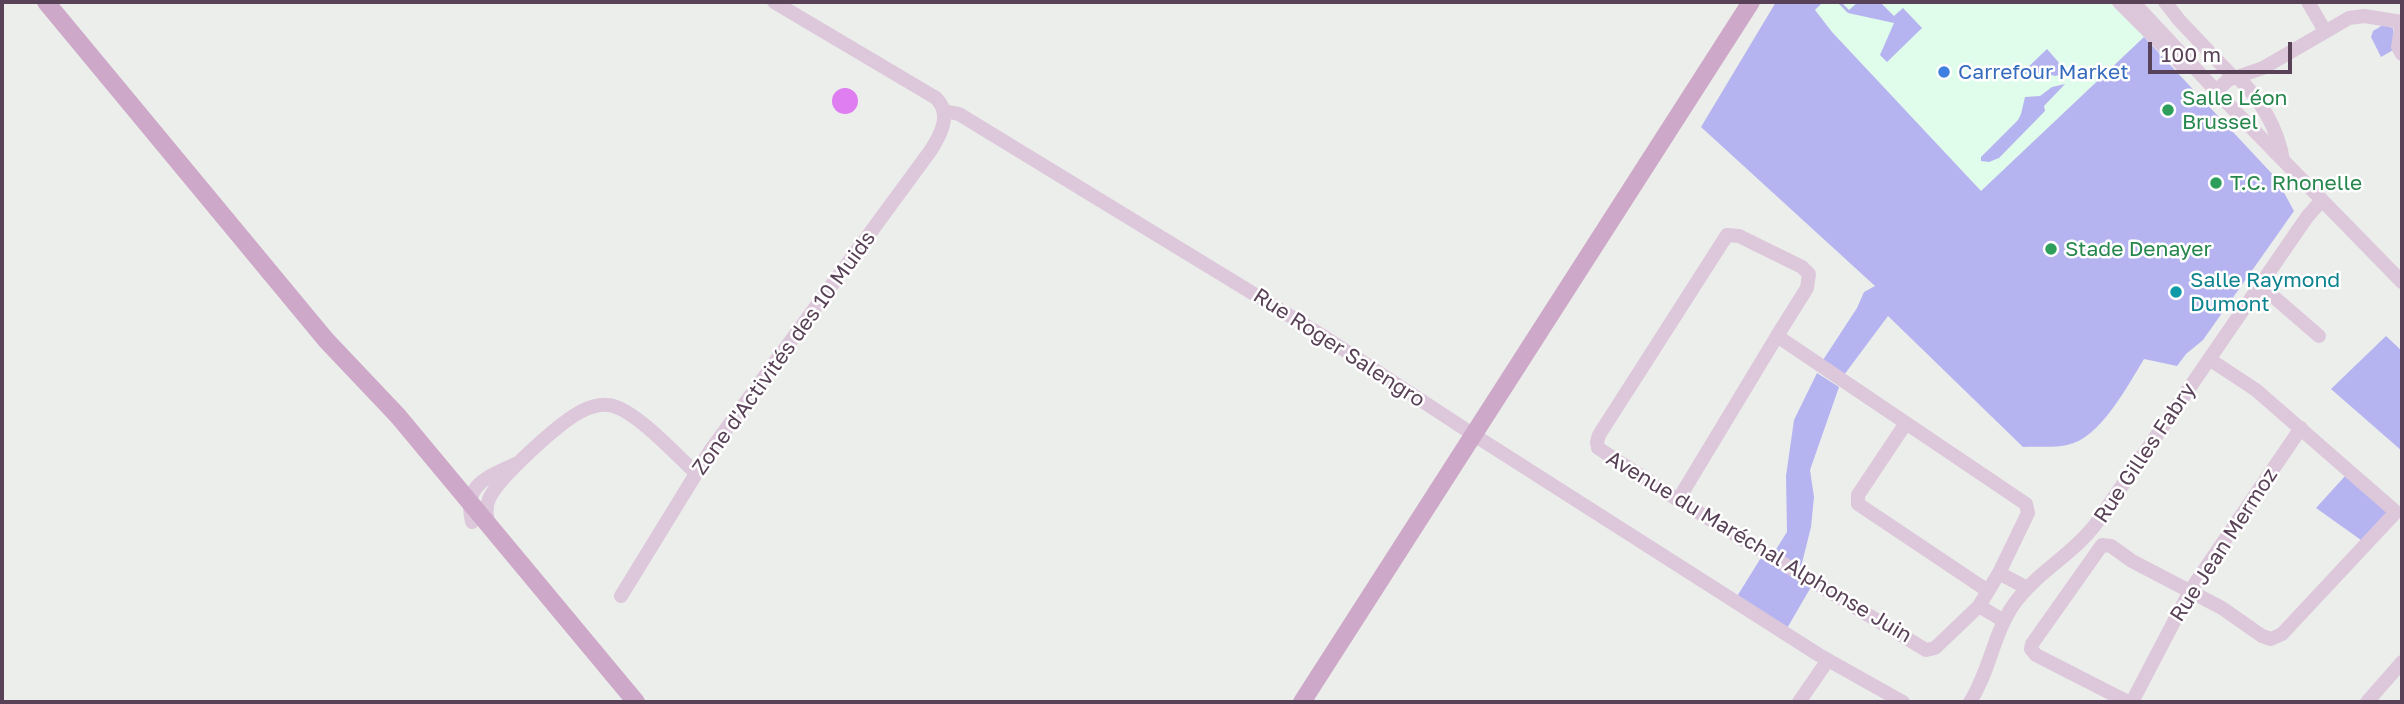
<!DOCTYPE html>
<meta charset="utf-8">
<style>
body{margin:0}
#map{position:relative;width:2404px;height:704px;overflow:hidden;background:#eceeeb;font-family:"Golos Text",sans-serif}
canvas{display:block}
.frame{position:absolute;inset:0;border:4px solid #594257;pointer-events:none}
.scale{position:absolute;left:2148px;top:42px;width:144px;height:32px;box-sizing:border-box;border:4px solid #594257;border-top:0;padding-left:9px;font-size:21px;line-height:24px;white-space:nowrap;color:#594257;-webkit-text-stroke:5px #fff;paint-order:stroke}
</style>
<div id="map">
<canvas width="2404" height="704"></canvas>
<div class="frame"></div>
<div class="scale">100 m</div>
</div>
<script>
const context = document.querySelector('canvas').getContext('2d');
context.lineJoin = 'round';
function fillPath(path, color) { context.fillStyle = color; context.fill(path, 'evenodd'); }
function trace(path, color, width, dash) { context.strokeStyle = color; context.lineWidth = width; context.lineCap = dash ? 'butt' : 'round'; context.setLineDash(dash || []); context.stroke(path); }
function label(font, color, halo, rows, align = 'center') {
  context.font = font + ' "Golos Text",sans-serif'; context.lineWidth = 5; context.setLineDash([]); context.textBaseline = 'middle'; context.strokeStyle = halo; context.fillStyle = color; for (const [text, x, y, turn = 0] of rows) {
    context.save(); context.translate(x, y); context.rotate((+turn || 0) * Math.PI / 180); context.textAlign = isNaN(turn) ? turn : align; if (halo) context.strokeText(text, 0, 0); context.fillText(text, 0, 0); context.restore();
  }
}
fillPath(new Path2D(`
 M1809 2H2109L2144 37 1981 191 1832 32Z`), '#e0fcea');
fillPath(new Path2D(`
 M1776 2H1823L1815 10 1832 32 1981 191 2144 37 2276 178 2294 211 2203 340 2186 354 2177 366 2144 359C2128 385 2100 439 2067 445 2053 448 2037 446 2023 447L1888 316 1844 375 1823 360 1857 308 1864 292 1875 286 1701 127Z
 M1837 2H1841L1849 10 1858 2H1880L1894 16 1903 8 1922 28 1887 62 1880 55 1894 23 1848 13Z
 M2383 25 2393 28 2395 49 2381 57 2371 37 2373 31Z
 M2047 49 2068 73 2055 76 2045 73 2021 74Z
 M2065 84 2044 106 2045 111 1999 158 1989 162 1981 161V157L2018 120 2021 114 2025 97 2040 96 2052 87Z
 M2386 336 2402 351V451L2331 389Z
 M1817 373 1839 387 1810 470 1814 497 1811 527 1801 567 1775 551 1787 532 1786 476 1794 420Z
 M2346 475 2388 512 2361 540 2316 508Z
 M1762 556 1811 587 1786 630 1736 598Z`), '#b5b4f1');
fillPath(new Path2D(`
 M832 101a13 13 0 1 1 26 0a13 13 0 1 1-26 0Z`), '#de7ef1');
trace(new Path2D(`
 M2119 2 2182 65
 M2133 2 2234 110 2402 282
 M2165 2 2179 20 2234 78
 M2308 2 2325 31
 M2402 22 2398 47 2402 54
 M2237 77C2260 98 2278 129 2283 160
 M2214 93 2228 80 2263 68 2349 18 2364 16 2402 22
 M944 111 959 114 1326 338 1474 435 1819 655 1903 702
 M2260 285 2319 336
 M1906 423 1858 495V504L1988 591
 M1678 500 1777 336
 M472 522C463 484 486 478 515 464
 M489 525C486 516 485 508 489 499 498 478 561 421 582 411 590 407 599 404 608 405 633 407 676 455 696 473
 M621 596 710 451 931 150C941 134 952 114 936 98L774 2
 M1979 606 1935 648 1926 650 1678 500 1598 448 1597 442 1599 435 1727 235 1739 236 1802 267 1809 274 1807 288 1777 336 2026 504 2028 513 1999 573
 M2004 621 1979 606 1999 573 2027 588
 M1799 702 1828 660
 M1970 702C1990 671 1993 634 2014 604 2036 573 2072 555 2095 525L2307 217 2322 200
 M2128 702 2036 655 2031 649 2032 644 2102 545 2111 546 2132 561 2222 608 2262 636 2271 639 2282 634 2396 512 2256 390 2209 359
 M2132 702 2190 591 2301 428
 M2367 702 2402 662`), '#ddc8db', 14);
trace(new Path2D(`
 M46 2 326 340 398 416 636 702
 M1302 702 1751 2`), '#cda8c8', 18);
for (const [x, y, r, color] of [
 [1944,72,7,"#3f7fe0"],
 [2168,110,7,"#2e9e5b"],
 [2216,183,7,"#2e9e5b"],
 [2051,249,7,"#2e9e5b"],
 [2176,292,7,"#0f9aa8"]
]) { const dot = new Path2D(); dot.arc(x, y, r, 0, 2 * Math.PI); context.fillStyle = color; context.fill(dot); trace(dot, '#fff', 2.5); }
label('21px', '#366cbe', '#fff', [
 ["Carrefour Market",1958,72]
], 'left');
label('21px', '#27864d', '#fff', [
 ["Salle Léon",2182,98],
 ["Brussel",2182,122],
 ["T.C. Rhonelle",2230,183],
 ["Stade Denayer",2065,249]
], 'left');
label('21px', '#0d838f', '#fff', [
 ["Salle Raymond",2190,280],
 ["Dumont",2190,304]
], 'left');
label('21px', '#594257', '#fff', [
 ["Rue Roger Salengro",1339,348,33],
 ["Zone d'Activités des 10 Muids",784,353,-54],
 ["Rue Gilles Fabry",2145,453,-56],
 ["Rue Jean Mermoz",2224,545,-57],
 ["Avenue du Maréchal Alphonse Juin",1759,547,31]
]);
</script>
